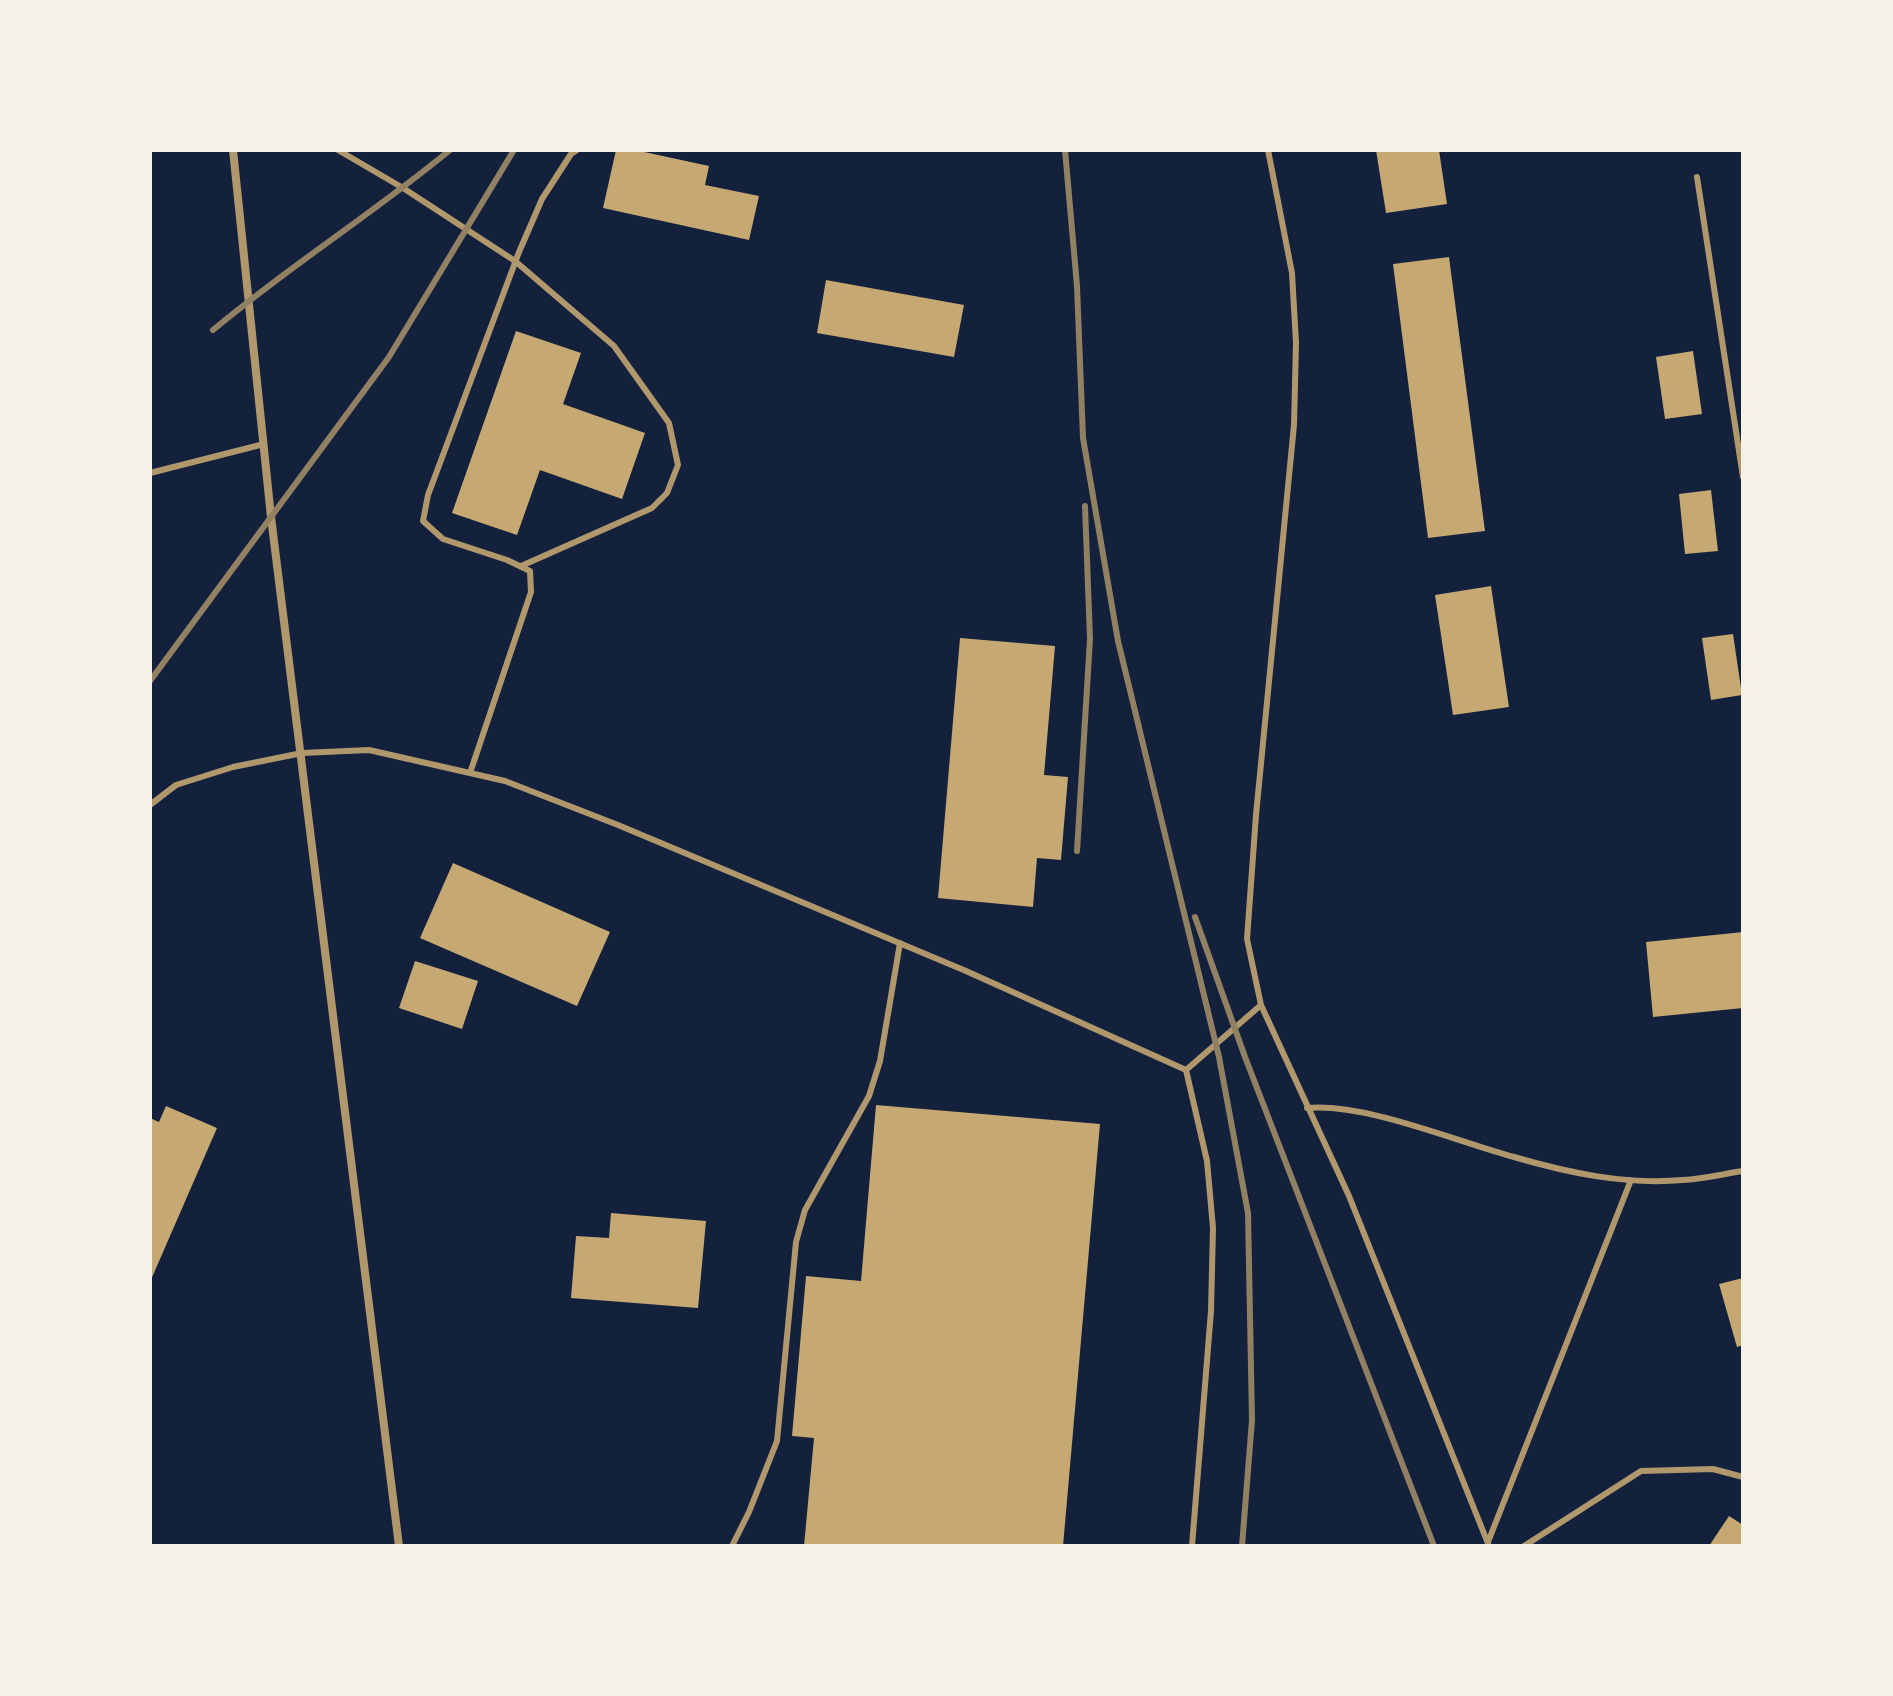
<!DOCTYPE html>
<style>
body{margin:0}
#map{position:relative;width:1893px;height:1696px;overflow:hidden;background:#14213d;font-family:Mulish,sans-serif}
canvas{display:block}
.frame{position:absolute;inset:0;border:152px solid #f6f1e7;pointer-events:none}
</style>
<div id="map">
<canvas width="1893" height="1696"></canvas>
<div class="frame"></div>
</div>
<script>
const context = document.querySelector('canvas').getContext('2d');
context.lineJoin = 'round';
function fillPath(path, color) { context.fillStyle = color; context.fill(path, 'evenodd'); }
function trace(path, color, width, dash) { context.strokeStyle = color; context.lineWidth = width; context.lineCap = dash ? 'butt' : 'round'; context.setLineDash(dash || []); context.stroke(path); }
fillPath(new Path2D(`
 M616 150H635L709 166 705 185 759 196 749 240 603 208Z
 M1376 150H1439L1447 204 1386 213Z
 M1449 257 1485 531 1428 538 1393 264Z
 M826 280 964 305 954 357 817 333Z
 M516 331 581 353 563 404 645 433 622 499 540 470 517 535 452 513Z
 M1693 351 1702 414 1665 419 1656 357Z
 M1711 490 1718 551 1685 554 1679 494Z
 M1491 586 1509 707 1453 715 1435 595Z
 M1733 634 1742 695 1711 700 1702 638Z
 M960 638 1055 646 1044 775 1068 777 1061 860 1037 858 1033 907 938 898Z
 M453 863 610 932 577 1006 420 938Z
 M1743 932V1008L1653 1017 1646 942Z
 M415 961 478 981 462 1029 399 1008Z
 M876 1105 1100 1124 1063 1546H804L814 1438 792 1436 806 1276 861 1281Z
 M166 1106 217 1128 150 1282V1118L159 1122Z
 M611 1213 706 1221 698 1308 571 1298 576 1236 609 1238Z
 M1743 1278V1345L1737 1347 1719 1284Z
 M1729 1516 1743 1525V1546H1709Z`), '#c6a872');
trace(new Path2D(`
 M338 150 403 188 515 261 614 346 669 423 678 465 667 493 652 508 521 566
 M1268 150 1292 273 1296 343 1294 425 1256 815 1247 939 1261 1005 1349 1196 1489 1546
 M1697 177 1743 477
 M150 473 264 444
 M470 773 531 592 530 571 507 560 443 539 423 521 428 495 519 252 542 199 571 154 577 150
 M150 805 176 785 233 767 302 753 369 750 505 781 618 825 966 971 1186 1070
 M1186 1070 1207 1161 1213 1228 1211 1311 1192 1546
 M1186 1070 1261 1005
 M1307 1108C1366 1103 1455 1141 1514 1157 1569 1173 1625 1185 1683 1180 1703 1179 1723 1174 1743 1171
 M1488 1542 1631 1180
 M732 1546 749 1512 777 1441 796 1242 805 1210 869 1096 880 1061 900 943
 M1524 1546 1641 1471 1713 1469 1743 1477`), '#b1986c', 6);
trace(new Path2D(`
 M233 150 271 517 399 1546`), '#b1986c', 8);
trace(new Path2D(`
 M1065 150 1077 286 1083 438 1118 641 1219 1057 1248 1213 1252 1420 1242 1546
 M213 330C289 266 374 213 450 150
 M150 681 389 357 514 150
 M1077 851 1090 639 1085 506
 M1195 917 1245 1057 1434 1546`), '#918062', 6);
</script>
